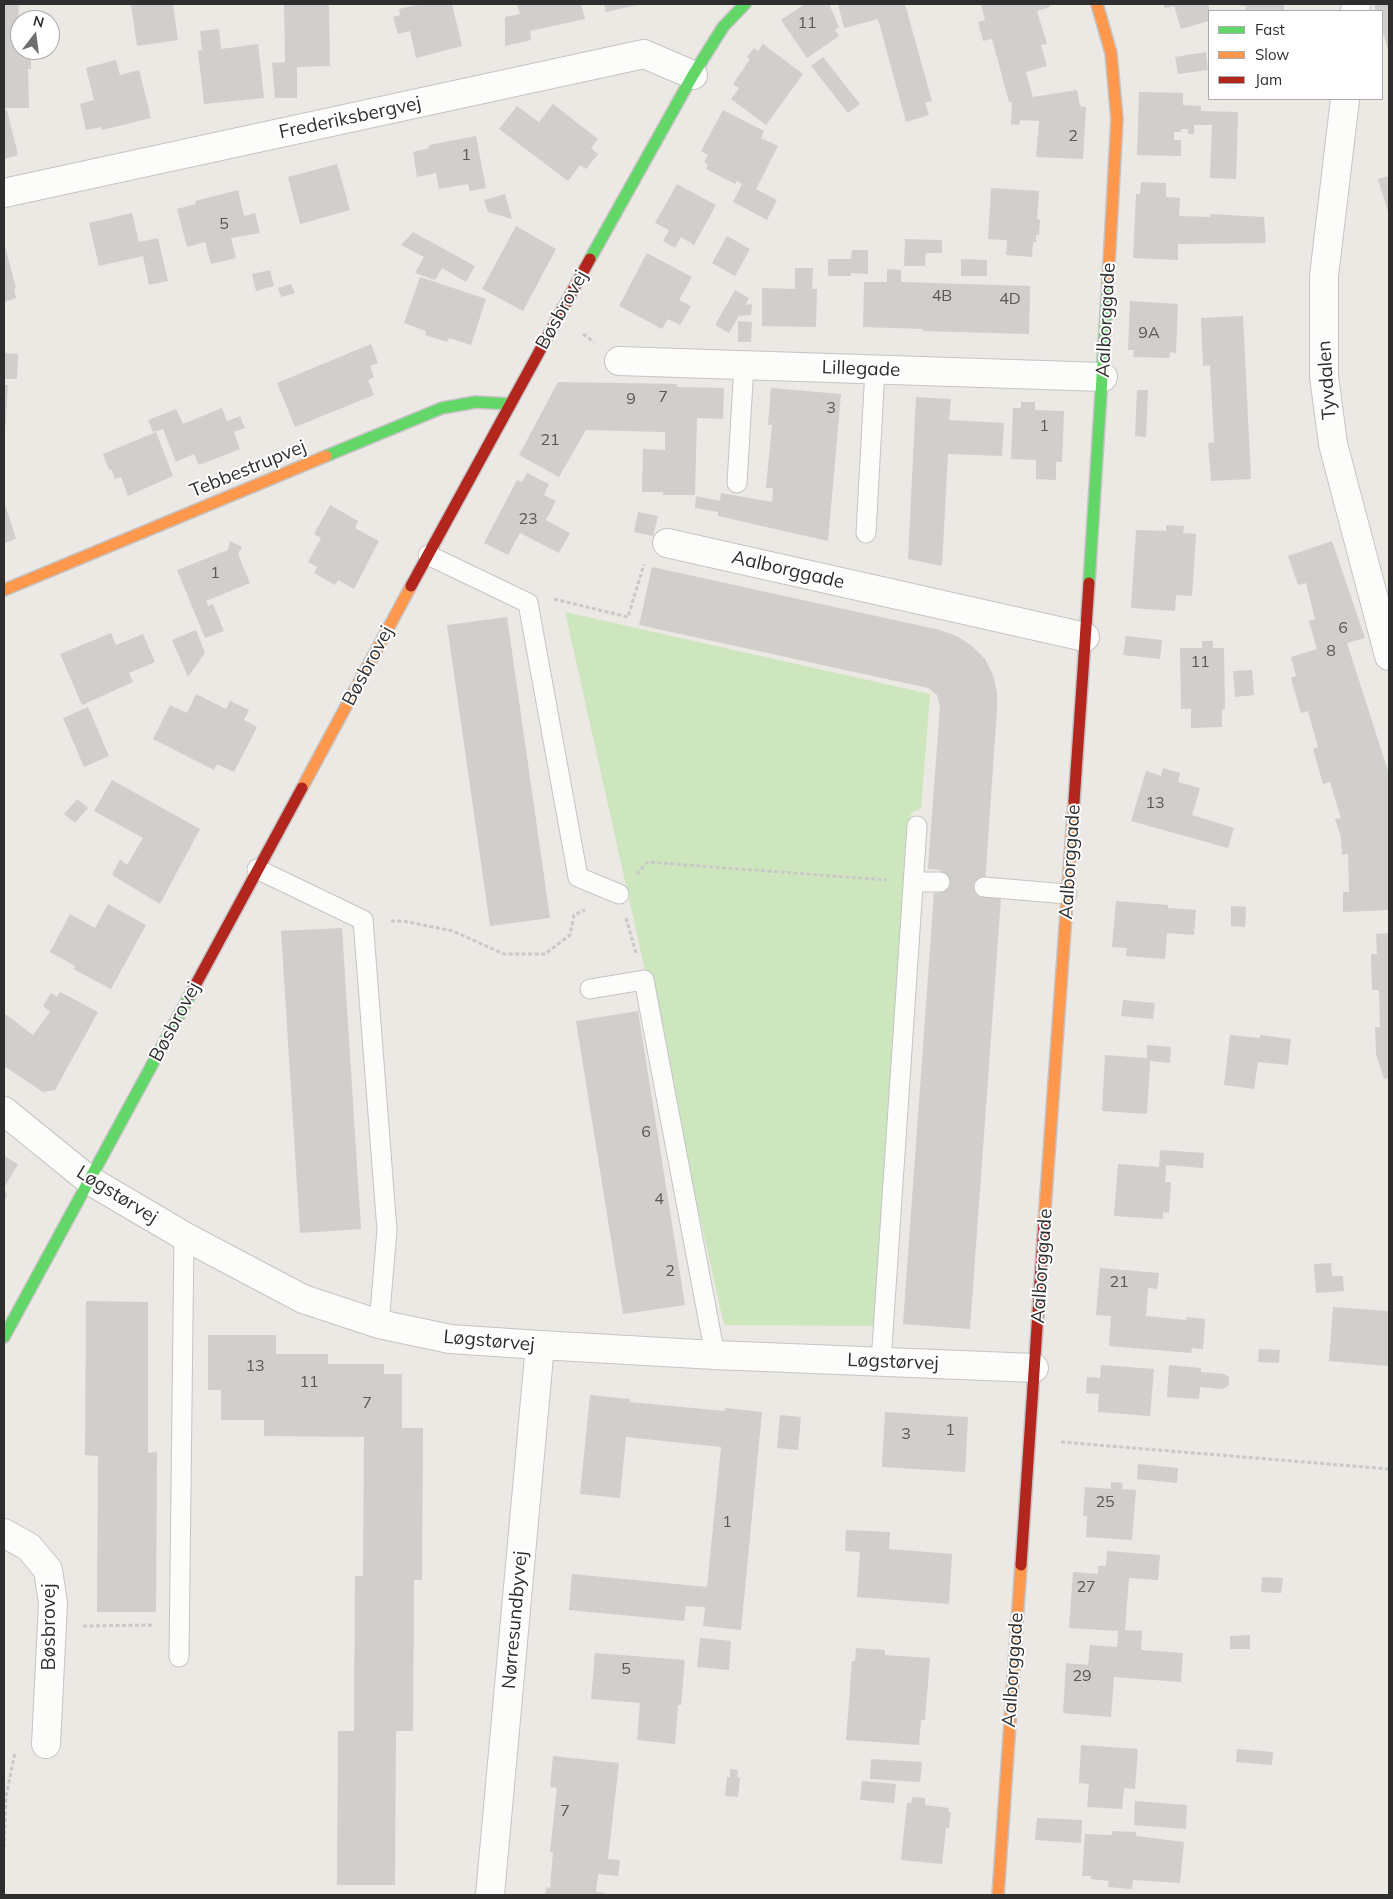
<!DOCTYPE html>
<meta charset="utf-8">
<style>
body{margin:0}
#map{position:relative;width:1393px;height:1899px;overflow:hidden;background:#ece8e4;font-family:Mulish,sans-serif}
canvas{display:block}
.frame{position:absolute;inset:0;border:5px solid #2e2e2e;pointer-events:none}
.legend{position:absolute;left:1208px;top:10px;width:175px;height:90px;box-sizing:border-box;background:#fff;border:1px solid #ababab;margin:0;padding:6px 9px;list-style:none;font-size:15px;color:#2e2e2e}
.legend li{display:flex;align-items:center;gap:10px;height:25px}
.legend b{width:25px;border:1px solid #ababab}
.north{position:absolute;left:10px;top:10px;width:50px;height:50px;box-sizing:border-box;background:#fff;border:1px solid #ababab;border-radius:50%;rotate:15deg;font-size:14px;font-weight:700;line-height:20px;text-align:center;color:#2e2e2e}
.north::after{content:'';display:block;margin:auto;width:18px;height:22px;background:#706f6e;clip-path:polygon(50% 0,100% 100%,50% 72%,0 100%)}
</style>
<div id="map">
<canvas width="1393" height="1899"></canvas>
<div class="frame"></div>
<ul class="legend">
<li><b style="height:6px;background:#63d668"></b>Fast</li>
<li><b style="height:6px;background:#ff974d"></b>Slow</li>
<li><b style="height:6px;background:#b3261e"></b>Jam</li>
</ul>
<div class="north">N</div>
</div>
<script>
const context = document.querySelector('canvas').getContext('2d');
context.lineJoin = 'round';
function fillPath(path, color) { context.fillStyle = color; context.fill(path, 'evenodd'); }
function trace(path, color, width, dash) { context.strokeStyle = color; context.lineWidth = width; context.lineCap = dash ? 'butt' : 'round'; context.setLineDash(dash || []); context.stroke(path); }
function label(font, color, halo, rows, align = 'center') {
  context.font = font + ' Mulish,sans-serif'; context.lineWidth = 4; context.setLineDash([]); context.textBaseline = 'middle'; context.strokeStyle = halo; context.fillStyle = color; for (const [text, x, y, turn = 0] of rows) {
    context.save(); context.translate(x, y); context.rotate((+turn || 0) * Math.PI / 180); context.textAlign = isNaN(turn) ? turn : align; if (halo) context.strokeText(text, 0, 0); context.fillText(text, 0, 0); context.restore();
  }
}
fillPath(new Path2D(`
 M565 612 930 694 921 809 911 813 876 1326 724 1325Z`), '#cee6be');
fillPath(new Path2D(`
 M4 4 19 5 16 52H31V69H28L29 108H4Z
 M131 4H173L178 40 137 46Z
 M284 4H329L330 66 297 67V98H275L272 63 285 62Z
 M422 4H452L462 46 416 58 410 31 398 34 393 17 400 15 399 9Z
 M517 4H581L585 19 530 31 531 40 505 46V17L520 14Z
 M604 4H637V5L606 12Z
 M805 4H829L839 27 835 30 839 36 807 58 781 20Z
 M838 4H905L932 101 925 103 929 115 906 122 878 19 844 28Z
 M981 4H1049L1050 7 1037 11 1047 44 1041 45 1047 66 1026 72 1033 97 1077 90 1080 106 1086 107 1083 159 1036 157 1039 121 1020 120 1019 125 1011 124 1012 102H1009L992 39 983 41 978 22 985 20Z
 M1163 4H1208L1210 11 1209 21 1181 29 1174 6 1165 8Z
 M1237 4H1284V11H1245L1246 6 1237 5Z
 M1374 4H1389V53L1382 29V11H1376Z
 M219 29 221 49 258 44 264 98 204 104 198 51 202 50 200 31Z
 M763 44 803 74 766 125 731 99 739 88 733 84 750 59 747 57 754 48 758 51Z
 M1206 52 1208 70 1178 74 1175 57Z
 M823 57 860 104 848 113 811 66Z
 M116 60 120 75 139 70 151 118 102 130 101 127 86 130 80 104 94 100 86 68Z
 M1139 92 1183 93V105L1201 106V111L1238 112 1236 179 1210 178 1212 125H1194V134H1188V129H1181V132H1174V140H1181V156L1137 155Z
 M553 104 598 139 591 148 598 154 586 169 580 165 568 181 499 129 517 106 539 122Z
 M7 110 18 155 4 159V111Z
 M723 110 764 131 761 138 778 146 756 189 777 200 767 220 733 202 742 184 737 181 735 184 706 169 708 164 704 162 708 155 701 151Z
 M476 136 486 188 470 191 468 184 439 189 436 173 417 177 413 152 429 148V145Z
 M337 164 350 210 300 224 288 177Z
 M1389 176V215L1378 179Z
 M1141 182 1166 183V197L1180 198 1179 216 1210 217V214L1264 217 1266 243 1178 244V260L1133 258 1136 194H1140Z
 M677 184 716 205 694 245 681 237 675 248 663 241 669 230 655 223Z
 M991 188 1039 191 1037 219 1040 220 1039 235H1036V242H1033L1032 257 1006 255 1007 240 988 239Z
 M238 190 244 216 255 213 260 233 231 238 236 258 211 264 205 242 187 247 177 209 196 204 195 201Z
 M505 194 512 219 488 212 484 200Z
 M132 213 139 242 158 238 168 281 149 285 143 256 99 266 89 223Z
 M516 226 556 249 523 311 482 289Z
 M413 232 475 266 466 282 442 268 435 280 415 273 424 257 401 245Z
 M727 236 750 249 735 276 712 263Z
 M905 239 942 240V253H926L925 266H904Z
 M4 242 16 288 14 289 16 298 4 302Z
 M852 250H868V274L851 273V276H828V259H851Z
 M647 253 692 277 679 300 691 306 680 325 668 319 662 329 619 306Z
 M961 259 987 260V276H961Z
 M795 268H813L812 289H817L816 327 762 326V288L795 289Z
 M887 269 901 270V282L1030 286 1029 334 923 331V329L863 327 864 282H887Z
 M270 270 274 286 256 291 252 274Z
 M420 277 486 299 471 345 449 338 447 342 425 335 426 331 404 323Z
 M291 284 295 293 281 297 278 288Z
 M735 290 749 298 745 305 752 304 751 315 739 316 729 333 715 325Z
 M1130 301 1178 304 1176 353 1170 352 1169 358 1133 357 1134 350H1128Z
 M1243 316 1251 479 1211 481 1208 443 1214 442 1210 365 1203 366 1201 318Z
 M738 321 752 322 751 342H738Z
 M371 344 378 363 370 366 374 377 368 380 374 395 295 427 277 383Z
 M4 353 18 354 17 379H4Z
 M558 382 677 384V387L724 388 723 419 697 418 695 495H663V492H642L643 449 665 450V432L586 430 559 477 519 455Z
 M4 385H8L5 431H4Z
 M771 388 841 394 828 541 718 516V512L695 508 696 496 720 501 721 493 772 502 773 488H766L772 425H768Z
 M1137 390H1148L1146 437 1135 436Z
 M916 397 951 399 949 420 1004 423 1002 456 948 454 942 566 908 559Z
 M1021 402H1035V410L1064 411 1062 462H1056V480L1036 479V460L1011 459 1013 408H1021Z
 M222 408 227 421 240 416 245 428 234 432 240 449 199 465 194 454 176 462 163 429 153 432 148 420 176 409 183 424Z
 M156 432 173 476 128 496 121 477 115 479 111 469 109 470 103 454Z
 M527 473 549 484 544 495 556 501 546 520 570 533 559 553 520 533 508 555 484 543 517 480 522 482Z
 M4 501 16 539 4 543Z
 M330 505 358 521 355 528 379 541 354 589 338 580 335 585 314 573 317 567 308 562 321 538 314 534Z
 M638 512 658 516 653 536 634 532Z
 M1166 525 1184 526 1183 533 1196 534 1192 596 1176 595 1175 611 1131 608 1136 530 1166 531Z
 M230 541 242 547 238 554 250 583 206 601 208 606 213 604 224 631 205 638 177 570 228 550Z
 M1332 541 1365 638 1347 643 1389 774V910L1343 912V892H1349L1348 854 1342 855 1341 837 1335 819 1341 818 1330 782 1323 784 1313 749 1318 747 1308 711 1301 713 1291 678 1296 676 1291 657 1317 649 1309 621 1315 619 1306 583 1298 585 1288 556Z
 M652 567 940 630 957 636 972 646 985 659 993 675 997 692V710L984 897 1001 898 970 1329 903 1324 934 893H939L941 870 928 869 940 706 937 695 928 688 639 625Z
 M507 617 550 918 490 926 447 625Z
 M196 630 205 653 188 677 172 640Z
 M111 633 116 645 143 634 155 662 129 673 133 682 82 705 60 654Z
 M1126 636 1162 640 1160 659 1123 655Z
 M1202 641H1213V648H1224L1225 709 1222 710V727L1191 728V709H1181L1180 648H1202Z
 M1252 670 1254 695 1235 697 1233 671Z
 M196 694 226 709 230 701 249 710 244 720 257 727 234 772 217 764 214 770 153 739 170 705 187 713Z
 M88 707 109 756 84 767 63 718Z
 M1163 768 1180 773 1178 782 1200 788 1192 815 1234 828 1228 848 1131 821 1146 771 1161 776Z
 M112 780 200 829 160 904 112 875 120 859 127 865 143 838 94 811Z
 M77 799 88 808 75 823 64 814Z
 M1116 901 1168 905V908L1196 910 1194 935 1167 933 1165 959 1126 956 1127 948 1112 947Z
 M108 904 146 925 111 989 73 969 75 966 50 952 70 914 95 928Z
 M1231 906 1246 907 1245 927 1231 926Z
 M342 928 361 1229 300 1233 281 931Z
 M1389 933V1078L1384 1079 1376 1054 1375 1027H1380L1379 990H1372L1371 954H1377L1376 934Z
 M60 992 98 1012 55 1090 43 1092 4 1066V1013L33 1035 50 1012 43 1006 51 993 57 997Z
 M1123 1000 1155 1003 1153 1019 1121 1016Z
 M638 1011 685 1305 623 1314 576 1021Z
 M1230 1035 1260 1038V1035L1291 1039 1288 1065 1258 1062 1254 1089 1224 1085Z
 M1147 1045 1171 1047 1170 1063 1150 1061 1147 1114 1102 1111 1105 1055 1147 1058Z
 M1160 1150 1204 1153 1203 1168 1166 1165 1165 1182H1171L1169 1213 1163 1212V1219L1114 1216 1118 1164 1159 1167Z
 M4 1156 18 1164 4 1188 7 1196 4 1201Z
 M1331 1263 1332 1276H1343L1344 1291 1316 1293 1314 1264Z
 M1100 1268 1159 1273 1157 1289 1148 1288 1146 1316 1186 1320 1187 1317 1205 1319 1203 1349 1192 1348 1191 1353 1109 1346 1111 1316 1096 1315Z
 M86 1301 148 1302V1453L157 1452 156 1612H97L98 1456 85 1455Z
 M1333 1307 1389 1311V1366L1329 1361Z
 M208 1335H276V1354H328V1364H384V1374H402V1428H423L422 1580H414L413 1731H396L395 1885H337L338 1731H354L355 1576H363L364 1437 264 1436V1420H221V1390H208Z
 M1259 1349 1280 1350 1279 1363 1258 1362Z
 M1101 1365 1154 1369 1150 1416 1098 1412 1099 1394 1086 1393 1087 1377 1100 1378Z
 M1169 1365 1201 1368V1372L1224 1374 1229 1377V1385L1223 1389 1200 1387 1199 1399 1167 1397Z
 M590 1395 630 1399 629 1402 725 1411V1408L762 1412 741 1630 703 1626 705 1607 686 1606 684 1621 569 1610 572 1574 707 1587 721 1447 626 1437 620 1498 580 1494Z
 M885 1412 968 1417 965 1472 882 1467Z
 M780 1415 801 1417 798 1450 777 1448Z
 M1138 1464 1178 1468 1177 1483 1137 1479Z
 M1111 1482 1123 1483 1122 1489 1136 1490 1132 1540 1086 1537 1087 1516H1083L1085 1487 1111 1489Z
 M846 1530 890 1532 889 1549 952 1554 949 1604 857 1597 860 1552 845 1551Z
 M1107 1551 1160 1555 1158 1580 1129 1578 1125 1630 1142 1631 1141 1650 1183 1653 1181 1682 1114 1677 1111 1717 1063 1713 1066 1663 1088 1665 1090 1645 1117 1647 1118 1631 1069 1628 1073 1572 1098 1574V1566H1106Z
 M1262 1577 1283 1578 1281 1593 1261 1592Z
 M1250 1635V1649H1230V1636Z
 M700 1638 731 1641 729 1670 697 1667Z
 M856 1648 885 1650V1655L930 1658 925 1720H921L919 1745 846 1740 852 1661H855Z
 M595 1653 685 1660 681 1705H678L675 1744 637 1740 640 1703 591 1699Z
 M1081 1745 1138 1749 1135 1789 1124 1788 1122 1809 1087 1807 1089 1784 1079 1783Z
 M1237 1749 1273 1752 1272 1765 1236 1762Z
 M553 1756 619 1763 608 1859 620 1860 618 1876 598 1874 596 1892 605 1893 604 1895H545L546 1887 550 1888 553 1852H550L557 1788 550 1787Z
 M871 1759 922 1762 920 1782 870 1779Z
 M730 1769 738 1770 737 1777 740 1778 738 1797 725 1796 727 1777H730Z
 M862 1781 896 1784 894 1803 860 1800Z
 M912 1797 925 1798V1805L949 1808 948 1812H951L949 1828H946L942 1864 901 1860 907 1803H911Z
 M1135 1801 1187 1805 1186 1829 1134 1825Z
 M1037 1818 1082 1820 1081 1843 1035 1840Z
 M1112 1831 1136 1832V1836L1184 1842 1180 1883 1133 1880 1132 1889 1108 1887 1109 1881 1091 1879V1876H1082L1085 1834 1112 1835Z`), '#d1cecb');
const lane = new Path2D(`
 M737 483 744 365
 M866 533 875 369
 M428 555 528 603 578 877 619 894
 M257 869 363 920 387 1230 379 1324
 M913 882H940
 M984 887 1067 894
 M590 989 644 980 715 1355
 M881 1362 917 826
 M179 1657 184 1236`);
const street = new Path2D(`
 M1355 11 1356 4
 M1345 99 1324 276V376L1333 444 1389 656
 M4 193 644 54 693 75
 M619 361 1103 377
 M667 543 1085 637
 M4 1111 89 1180 184 1236 303 1299 379 1324 450 1339 540 1345 715 1355 1034 1368
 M4 1533 29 1547 48 1570 53 1603 46 1744
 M490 1895 540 1345`);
const fast = new Path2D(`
 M590 259 693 75 723 27 745 4
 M326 456 442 408 476 402 510 404
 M1089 583 1108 282
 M4 1337 190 995`);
const slow = new Path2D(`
 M1097 4 1111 53 1117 119 1108 282
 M4 590 326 456
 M302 788 411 586
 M1044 1223 1074 802
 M998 1895 1021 1565`);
const jam = new Path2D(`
 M411 586 590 259
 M1074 802 1089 583
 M190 995 302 788
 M1021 1565 1044 1223`);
trace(lane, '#c5c4c5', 21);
trace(street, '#c5c4c5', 30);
trace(fast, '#c5c4c5', 14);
trace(slow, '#c5c4c5', 14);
trace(jam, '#c5c4c5', 14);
trace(new Path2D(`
 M583 334 594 342
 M554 599 628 617 644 564
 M637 874 647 862 887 880
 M626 918 636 953
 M391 921H403L453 931 504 954H545L570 935 574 915 585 910
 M1061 1442 1389 1469
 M83 1626 152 1625
 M4 1848 6 1797 15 1752`), '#c9c9c8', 3, [4, 2.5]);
trace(lane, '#fcfcfb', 19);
trace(street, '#fcfcfb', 28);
trace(fast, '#63d668', 11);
trace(slow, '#ff974d', 11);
trace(jam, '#b3261e', 11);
label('16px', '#585857', null, [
 ["11",807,23],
 ["2",1073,136],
 ["1",466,155],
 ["5",224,224],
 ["4B",942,296],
 ["4D",1010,299],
 ["9A",1149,333],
 ["7",663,397],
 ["9",631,399],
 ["3",831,408],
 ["1",1044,426],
 ["21",550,440],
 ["23",528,519],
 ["1",215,573],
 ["6",1343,628],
 ["8",1331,651],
 ["11",1200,662],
 ["13",1155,803],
 ["6",646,1132],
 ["4",659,1199],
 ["2",670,1271],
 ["21",1119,1282],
 ["13",255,1366],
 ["11",309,1382],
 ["7",367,1403],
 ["1",950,1430],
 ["3",906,1434],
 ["25",1105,1502],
 ["1",727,1522],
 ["27",1086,1587],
 ["5",626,1669],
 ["29",1082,1676],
 ["7",565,1811]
]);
label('19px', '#2e2e2e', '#fff', [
 ["Frederiksbergvej",350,118,-12],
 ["Bøsbrovej",562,310,-61],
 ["Aalborggade",1106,320,-87],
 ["Lillegade",861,369,2],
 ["Tyvdalen",1327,380,-94],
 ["Tebbestrupvej",248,469,-22],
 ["Aalborggade",788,570,13],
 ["Bøsbrovej",368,666,-62],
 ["Aalborggade",1070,862,-86],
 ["Bøsbrovej",175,1022,-62],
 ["Løgstørvej",117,1195,32],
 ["Aalborggade",1042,1266,-86],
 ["Løgstørvej",489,1341,5],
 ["Løgstørvej",893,1362,2],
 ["Nørresundbyvej",515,1620,-85],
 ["Bøsbrovej",49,1627,-90],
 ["Aalborggade",1013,1670,-86]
]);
</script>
